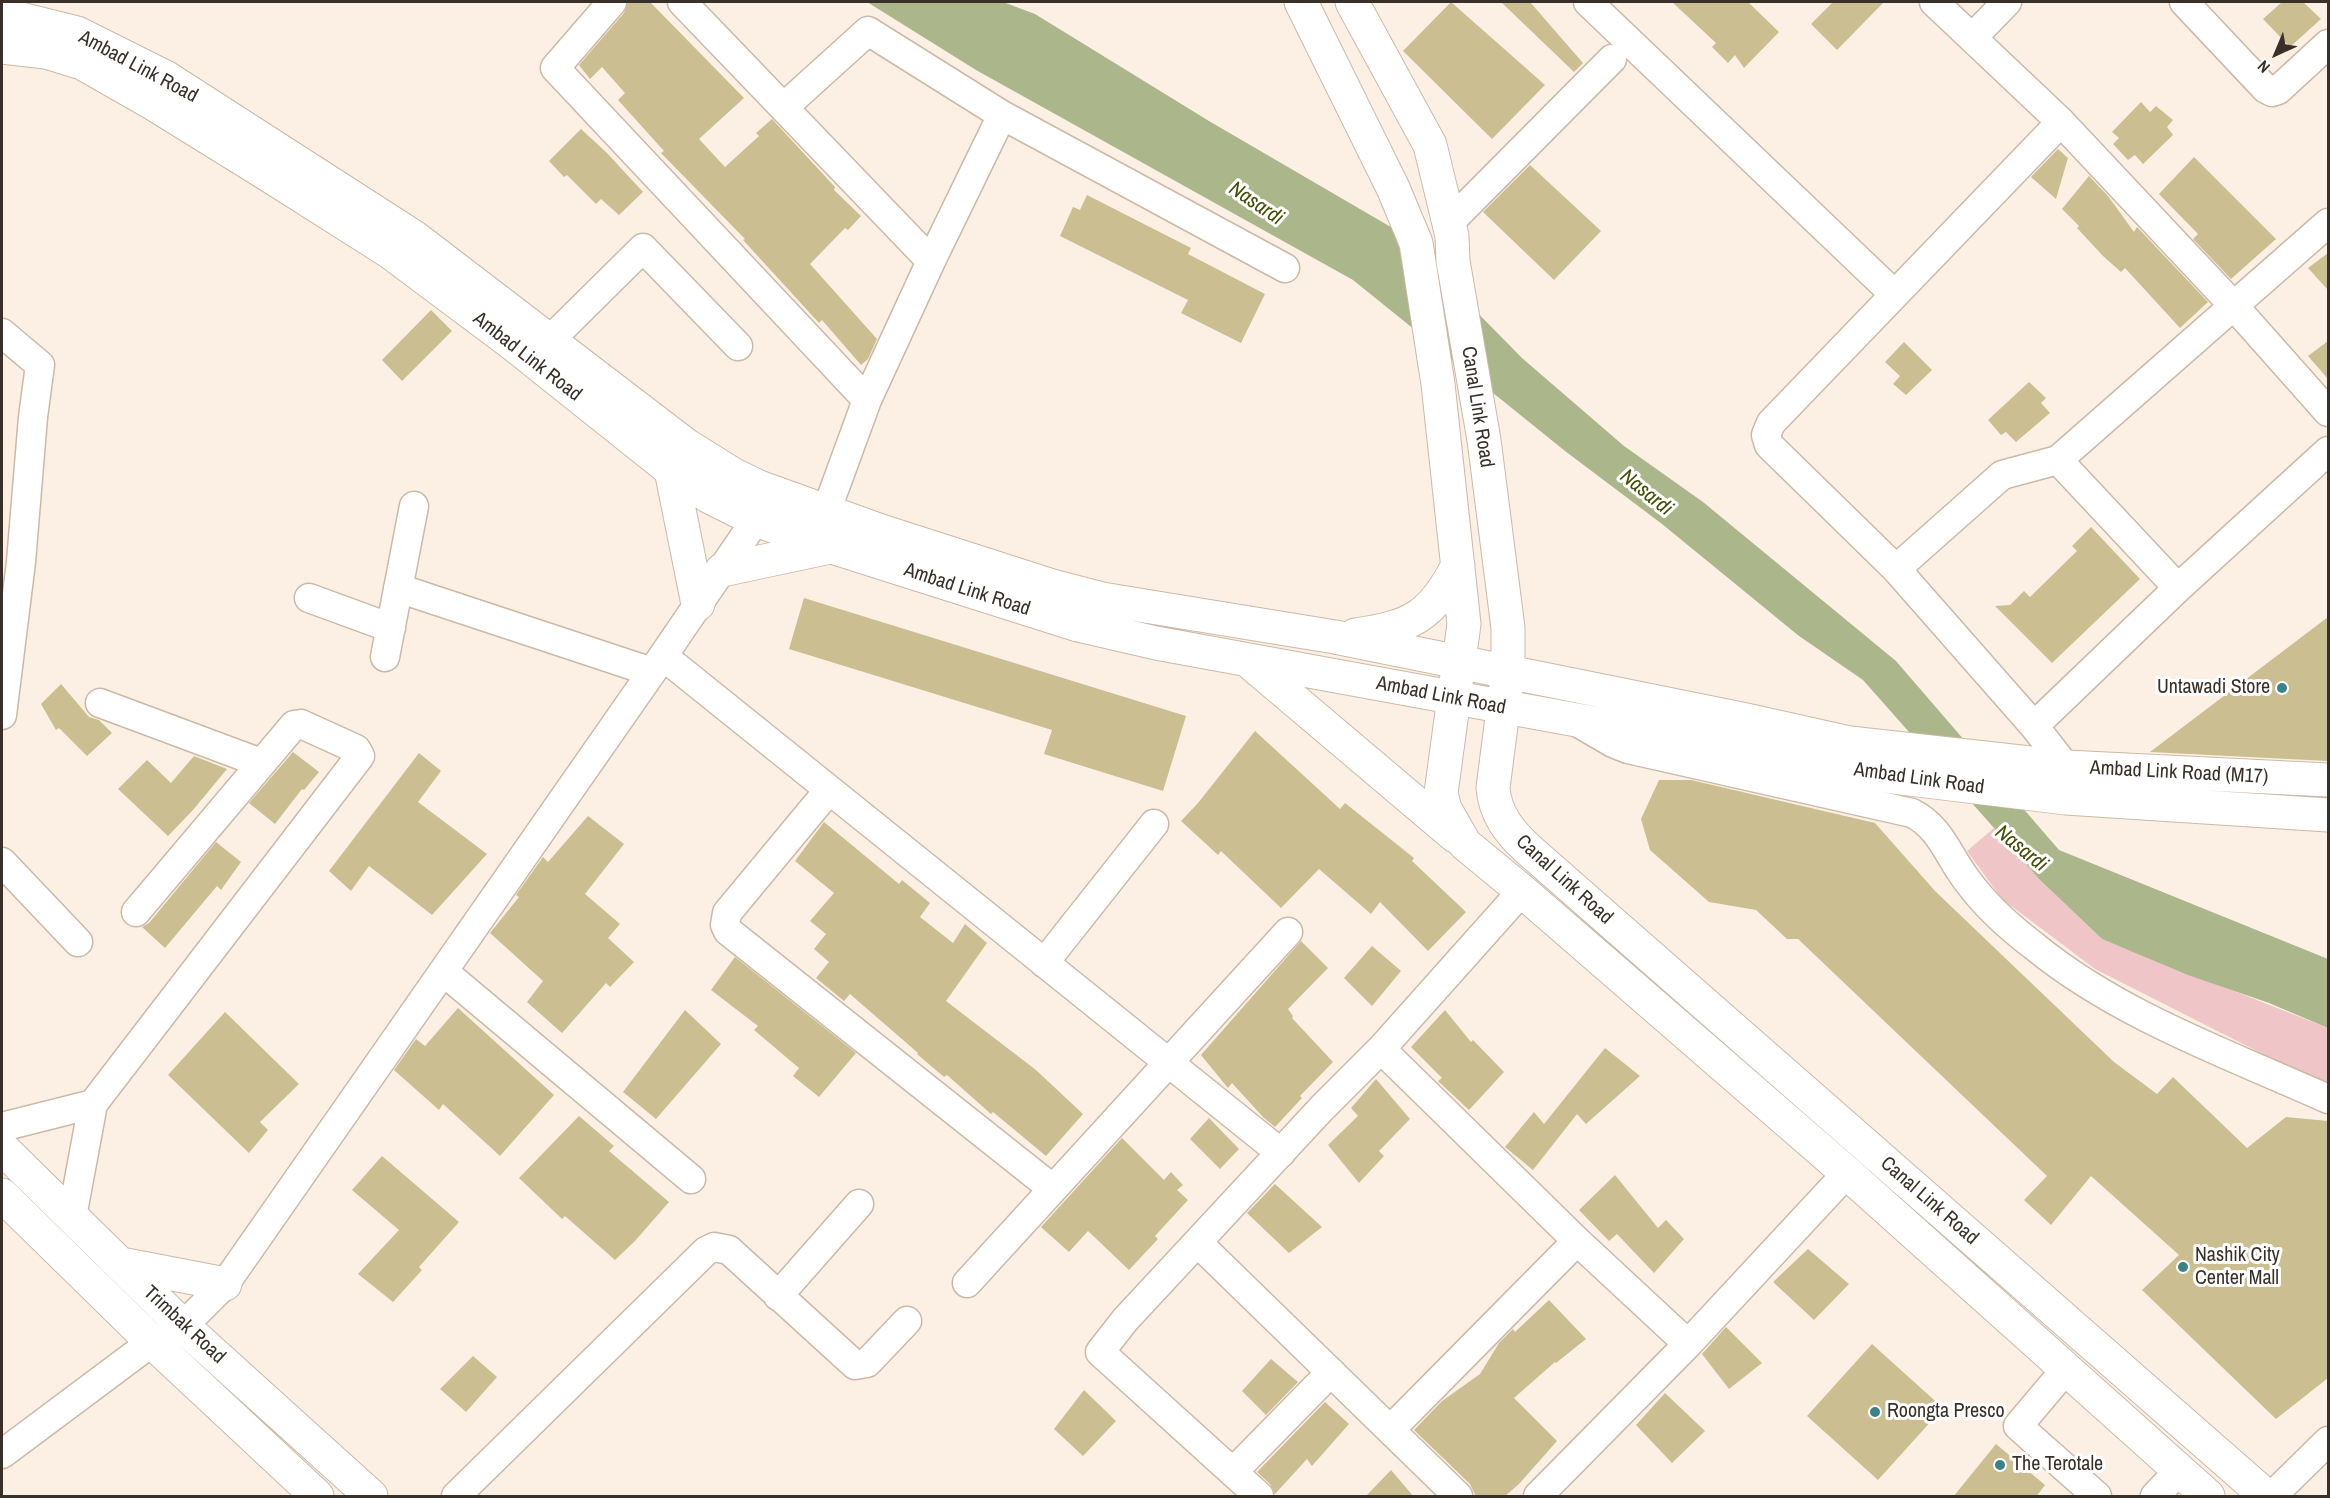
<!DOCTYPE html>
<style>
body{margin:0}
#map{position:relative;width:2330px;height:1498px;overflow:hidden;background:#fcf0e5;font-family:"Archivo Narrow",sans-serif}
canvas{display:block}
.frame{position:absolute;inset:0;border:3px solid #383029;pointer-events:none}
.north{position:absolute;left:2246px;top:24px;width:60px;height:60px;-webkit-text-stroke:4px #fff;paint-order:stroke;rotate:224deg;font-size:16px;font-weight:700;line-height:24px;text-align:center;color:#383029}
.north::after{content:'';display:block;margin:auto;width:21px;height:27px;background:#383029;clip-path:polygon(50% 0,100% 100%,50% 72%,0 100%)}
</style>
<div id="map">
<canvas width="2330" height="1498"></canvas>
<div class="frame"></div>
<div class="north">N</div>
</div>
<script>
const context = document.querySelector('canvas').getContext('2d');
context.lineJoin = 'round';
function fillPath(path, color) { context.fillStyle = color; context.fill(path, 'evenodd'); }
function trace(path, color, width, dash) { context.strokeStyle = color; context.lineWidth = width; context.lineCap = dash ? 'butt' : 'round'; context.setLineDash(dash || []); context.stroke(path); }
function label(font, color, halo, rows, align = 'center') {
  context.font = font + ' "Archivo Narrow",sans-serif'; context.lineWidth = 6; context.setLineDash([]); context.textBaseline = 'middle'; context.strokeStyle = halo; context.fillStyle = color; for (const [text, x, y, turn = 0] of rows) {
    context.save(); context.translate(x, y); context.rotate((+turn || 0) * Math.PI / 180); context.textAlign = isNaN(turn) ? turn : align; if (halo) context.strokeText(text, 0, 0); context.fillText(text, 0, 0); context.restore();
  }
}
fillPath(new Path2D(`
 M1994 828 2040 880 2102 939 2328 1028V1087L2095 969 2002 899 1967 851Z`), '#f0c5c7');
fillPath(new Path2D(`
 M867 2H1003L1035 14 1209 121 1396 230 1522 358 1624 446 1703 502 1896 661 2059 850 2328 959V1028L2269 1003 2188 975 2102 939 2040 880 1863 680 1799 636 1662 524 1565 451 1353 280 976 70Z`), '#abb78b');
fillPath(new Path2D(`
 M628 2H650L744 98 699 139 725 167 759 136 756 133 772 119 835 187 834 190 861 216 848 230 845 228 810 264 877 339 868 359 861 365 822 320 819 323 743 240 745 239 661 153 664 151 618 100 625 93 602 67 590 79 579 65 624 13Z
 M1451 2 1545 85 1492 139 1403 51Z
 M1501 2H1530L1583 63 1574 72Z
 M1672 2H1748L1779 32 1744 68 1735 55 1728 63 1712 47 1716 43Z
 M1833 2H1884L1837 50 1811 24Z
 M2282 2H2303L2321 19 2290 47 2263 19Z
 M2141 102 2150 112 2156 106 2173 120 2167 127 2173 135 2143 164 2135 155 2128 160 2113 144 2119 138 2112 132Z
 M581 129 607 153 643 192 619 215 601 199 596 204 567 175 564 177 549 161Z
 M2058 149 2068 158 2056 199 2031 177Z
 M2194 157 2276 239 2231 279 2193 239 2198 234 2159 194Z
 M1530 165 1601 231 1554 280 1483 212Z
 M2089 176 2108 196 2134 232 2137 227 2208 302 2180 328 2125 268 2121 272 2103 256 2077 228 2079 226 2062 209Z
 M1087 195 1191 248 1188 254 1265 294 1241 343 1181 313 1188 300 1060 236 1073 207 1080 210Z
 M2328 253V290L2308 268Z
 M431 310 452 331 402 381 382 360Z
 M2328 341V379L2308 356Z
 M1904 342 1932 370 1906 395 1893 384 1900 376 1885 362Z
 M2029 382 2046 398 2041 403 2050 413 2016 442 2006 432 2001 435 1988 420Z
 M2091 527 2140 579 2052 663 1995 606 2010 605 2024 591 2030 597 2077 551 2072 546Z
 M804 598 1186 716 1163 791 1044 754 1052 730 789 649Z
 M2328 617V761L2150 752Z
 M61 684 89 717 99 720 112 733 87 756 59 728 56 730 41 704Z
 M1255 731 1340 809 1345 803 1414 858 1412 861 1466 912 1428 951 1380 902 1371 914 1319 869 1281 908 1221 851 1218 855 1181 821 1198 803Z
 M293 752 319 772 304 790 302 789 275 824 249 803Z
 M419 753 441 771 418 802 487 854 432 915 369 866 351 891 329 871Z
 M194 756 227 769 193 810 168 836 118 789 147 760 171 783Z
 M1659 780H1691L1875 823 1935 891 2114 1062 2157 1094 2173 1077 2247 1148 2286 1117 2328 1121V1378L2276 1419 2142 1290 2179 1255 2091 1176 2051 1225 2024 1200 2047 1176 1798 939H1787L1756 910 1709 902 1650 850 1641 819Z
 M588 816 624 844 585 894 620 924 608 938 634 962 610 987 606 983 562 1033 527 1002 543 981 490 933 519 897 516 895 543 857 548 862Z
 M824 822 899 884 902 880 930 903 920 917 953 943 965 924 987 943 946 1001 1036 1070 1083 1114 1046 1156 993 1112 991 1114 947 1075 944 1077 917 1054 918 1053 850 994 844 1001 816 978 829 962 814 949 826 934 810 921 834 893 795 861Z
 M216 842 241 862 221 890 217 886 165 948 142 927 149 923Z
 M1301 941 1328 968 1288 1009 1293 1016 1292 1018 1333 1062 1300 1096 1302 1098 1275 1127 1263 1117 1232 1083 1228 1088 1201 1055Z
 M1372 946 1401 971 1372 1006 1344 978Z
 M735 957 856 1053 819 1097 793 1076 799 1068 754 1030 758 1026 711 990Z
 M458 1008 554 1095 500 1156 443 1104 439 1110 394 1070 416 1039 425 1046Z
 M685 1010 721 1044 656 1119 623 1092Z
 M1445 1010 1471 1042 1473 1040 1504 1072 1469 1110 1438 1081 1442 1078 1411 1047Z
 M225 1012 299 1084 260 1122 268 1130 249 1153 168 1075Z
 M1605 1048 1640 1076 1586 1124 1577 1114 1533 1170 1505 1147 1534 1112 1544 1124Z
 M1376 1079 1410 1119 1379 1151 1384 1156 1359 1183 1328 1145 1358 1116 1351 1108Z
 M579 1116 614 1146 609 1151 669 1202 635 1241 615 1260 565 1216 562 1219 519 1178Z
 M1209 1118 1239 1149 1220 1169 1190 1139Z
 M1122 1138 1164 1180 1171 1172 1183 1185 1177 1190 1188 1200 1155 1236 1158 1239 1129 1270 1088 1231 1069 1252 1041 1227Z
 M382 1156 459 1222 419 1267 422 1270 393 1302 358 1274 399 1230 352 1190Z
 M1615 1175 1658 1228 1666 1220 1684 1239 1654 1273 1617 1234 1609 1241 1579 1210Z
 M1275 1184 1322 1227 1289 1253 1247 1213Z
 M1808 1249 1849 1284 1814 1320 1773 1282Z
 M1549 1300 1586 1339 1556 1363 1555 1362 1514 1398 1557 1441 1519 1484 1504 1497H1476L1470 1484 1414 1430 1442 1401 1480 1374 1499 1343 1513 1329 1515 1332Z
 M1726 1327 1762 1363 1729 1389 1702 1354Z
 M1872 1344 1943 1408 1878 1480 1807 1416Z
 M473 1356 497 1377 466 1412 440 1389Z
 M1271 1359 1298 1382 1266 1415 1242 1391Z
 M1084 1390 1116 1421 1083 1456 1054 1429Z
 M1665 1393 1705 1431 1672 1463 1636 1425Z
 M1325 1402 1349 1424 1312 1466 1307 1459 1275 1494 1270 1484 1257 1472Z
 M1996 1444 2045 1485 2036 1497H1953Z
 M1391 1470 1414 1497H1365Z`), '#cbbe90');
const minor = new Path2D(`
 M612 2 555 68 867 400
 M682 2 931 261
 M1588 2 1894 294
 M1934 2 2061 122 1771 423 1766 435 1769 445 1896 569 2034 726
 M2184 2 2266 89 2272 92 2278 90 2328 44
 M1972 38 2007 2
 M784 107 868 31 1002 115 1285 268
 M2061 122 2233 305 2328 412
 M1449 223 1612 59
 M2 333 40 365 33 417 21 562 2 715
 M550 340 643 248 738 346
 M819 531 867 400 931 261 1002 115
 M1896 569 2002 475 2058 460
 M398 588 652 672
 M2178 588 2058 460 2328 223
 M309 598 391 628
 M663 656 1281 1153
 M385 657 414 506
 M100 703 261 763
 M1582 725 1613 743 1628 749 1912 813C1940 827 1948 855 1966 879 1984 904 2009 927 2034 946 2118 1015 2230 1055 2328 1099
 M2066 767 2034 726 2178 588 2328 451
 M829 790 727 913 725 925 728 931 1053 1189
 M2 862 78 942
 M1044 963 1154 824
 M444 972 691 1179
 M1381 1049 1577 1241 1688 1344
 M2 1127 93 1104
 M72 1217 93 1104 357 760 360 756 356 749 301 724 294 725 136 912
 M1198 1243 1458 1496
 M967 1283 1288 932
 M778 1296 859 1204
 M2066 1369 2018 1426 2097 1496
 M1390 1430 1577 1241
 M2 1454 152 1342 183 1326 225 1284 652 672 768 502
 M1233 1472 1331 1372
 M456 1496 706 1251 714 1247 729 1250 855 1365 867 1363 907 1321
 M1259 1496 1100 1352 1125 1320 1322 1108 1381 1049 1522 891
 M1538 1496 1688 1344 1847 1173
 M2155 1496 2179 1471
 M2272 1496 2328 1441`);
const major = new Path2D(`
 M1301 2 1393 188 1416 243 1438 384 1464 624 1441 793 1445 809 1465 844 1522 891 1847 1173 2208 1496
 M1352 2 1430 145 1452 236 1453 261 1484 440 1508 628V671L1493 788C1495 814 1510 833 1529 850L2266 1496
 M2 18 21 19 77 33 167 78 414 237 686 445 734 475 759 487 881 531 1052 586 1102 599 1335 637 1746 720 1850 743 2066 767 2328 780
 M2 47 46 52 82 63 154 104 267 174 390 252 513 344 671 470 708 496 756 520 832 547 1078 625 1156 643 1877 775 2066 798 2328 815
 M671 470 698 604
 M722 570 830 547
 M1355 635C1411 627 1432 617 1458 565
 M1247 660 1455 836`);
const highway = new Path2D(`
 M2 1148 183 1326 371 1496
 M2 1195 152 1342 317 1496
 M121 1264 225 1284`);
trace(minor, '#cbb9a6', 31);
trace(major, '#cbb9a6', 35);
trace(highway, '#cbb9a6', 35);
trace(minor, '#fff', 28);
trace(major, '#fff', 33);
trace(highway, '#fff', 33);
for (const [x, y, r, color] of [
 [2282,688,6,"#398286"],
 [2183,1267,6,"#398286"],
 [1875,1412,6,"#398286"],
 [2000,1465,6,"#398286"]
]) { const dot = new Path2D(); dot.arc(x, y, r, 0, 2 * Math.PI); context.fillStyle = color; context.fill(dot); trace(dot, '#fff', 2); }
label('20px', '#383029', '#fff', [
 ["Ambad Link Road",138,67,28],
 ["Ambad Link Road",527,357,38],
 ["Canal Link Road",1477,407,81],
 ["Ambad Link Road",967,590,18],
 ["Ambad Link Road",1441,696,11],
 ["Ambad Link Road (M17)",2179,773,3],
 ["Ambad Link Road",1919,779,8],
 ["Canal Link Road",1564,880,42],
 ["Canal Link Road",1929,1201,41],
 ["Trimbak Road",184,1325,43]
]);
label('20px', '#383029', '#fff', [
 ["Untawadi Store",2270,688,"right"],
 ["Nashik City",2195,1256],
 ["Center Mall",2195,1279],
 ["Roongta Presco",1887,1412],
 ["The Terotale",2012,1465]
], 'left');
label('italic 21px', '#414e04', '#fff', [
 ["Nasardi",1256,204,34],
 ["Nasardi",1646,493,39],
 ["Nasardi",2021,849,39]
]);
</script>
